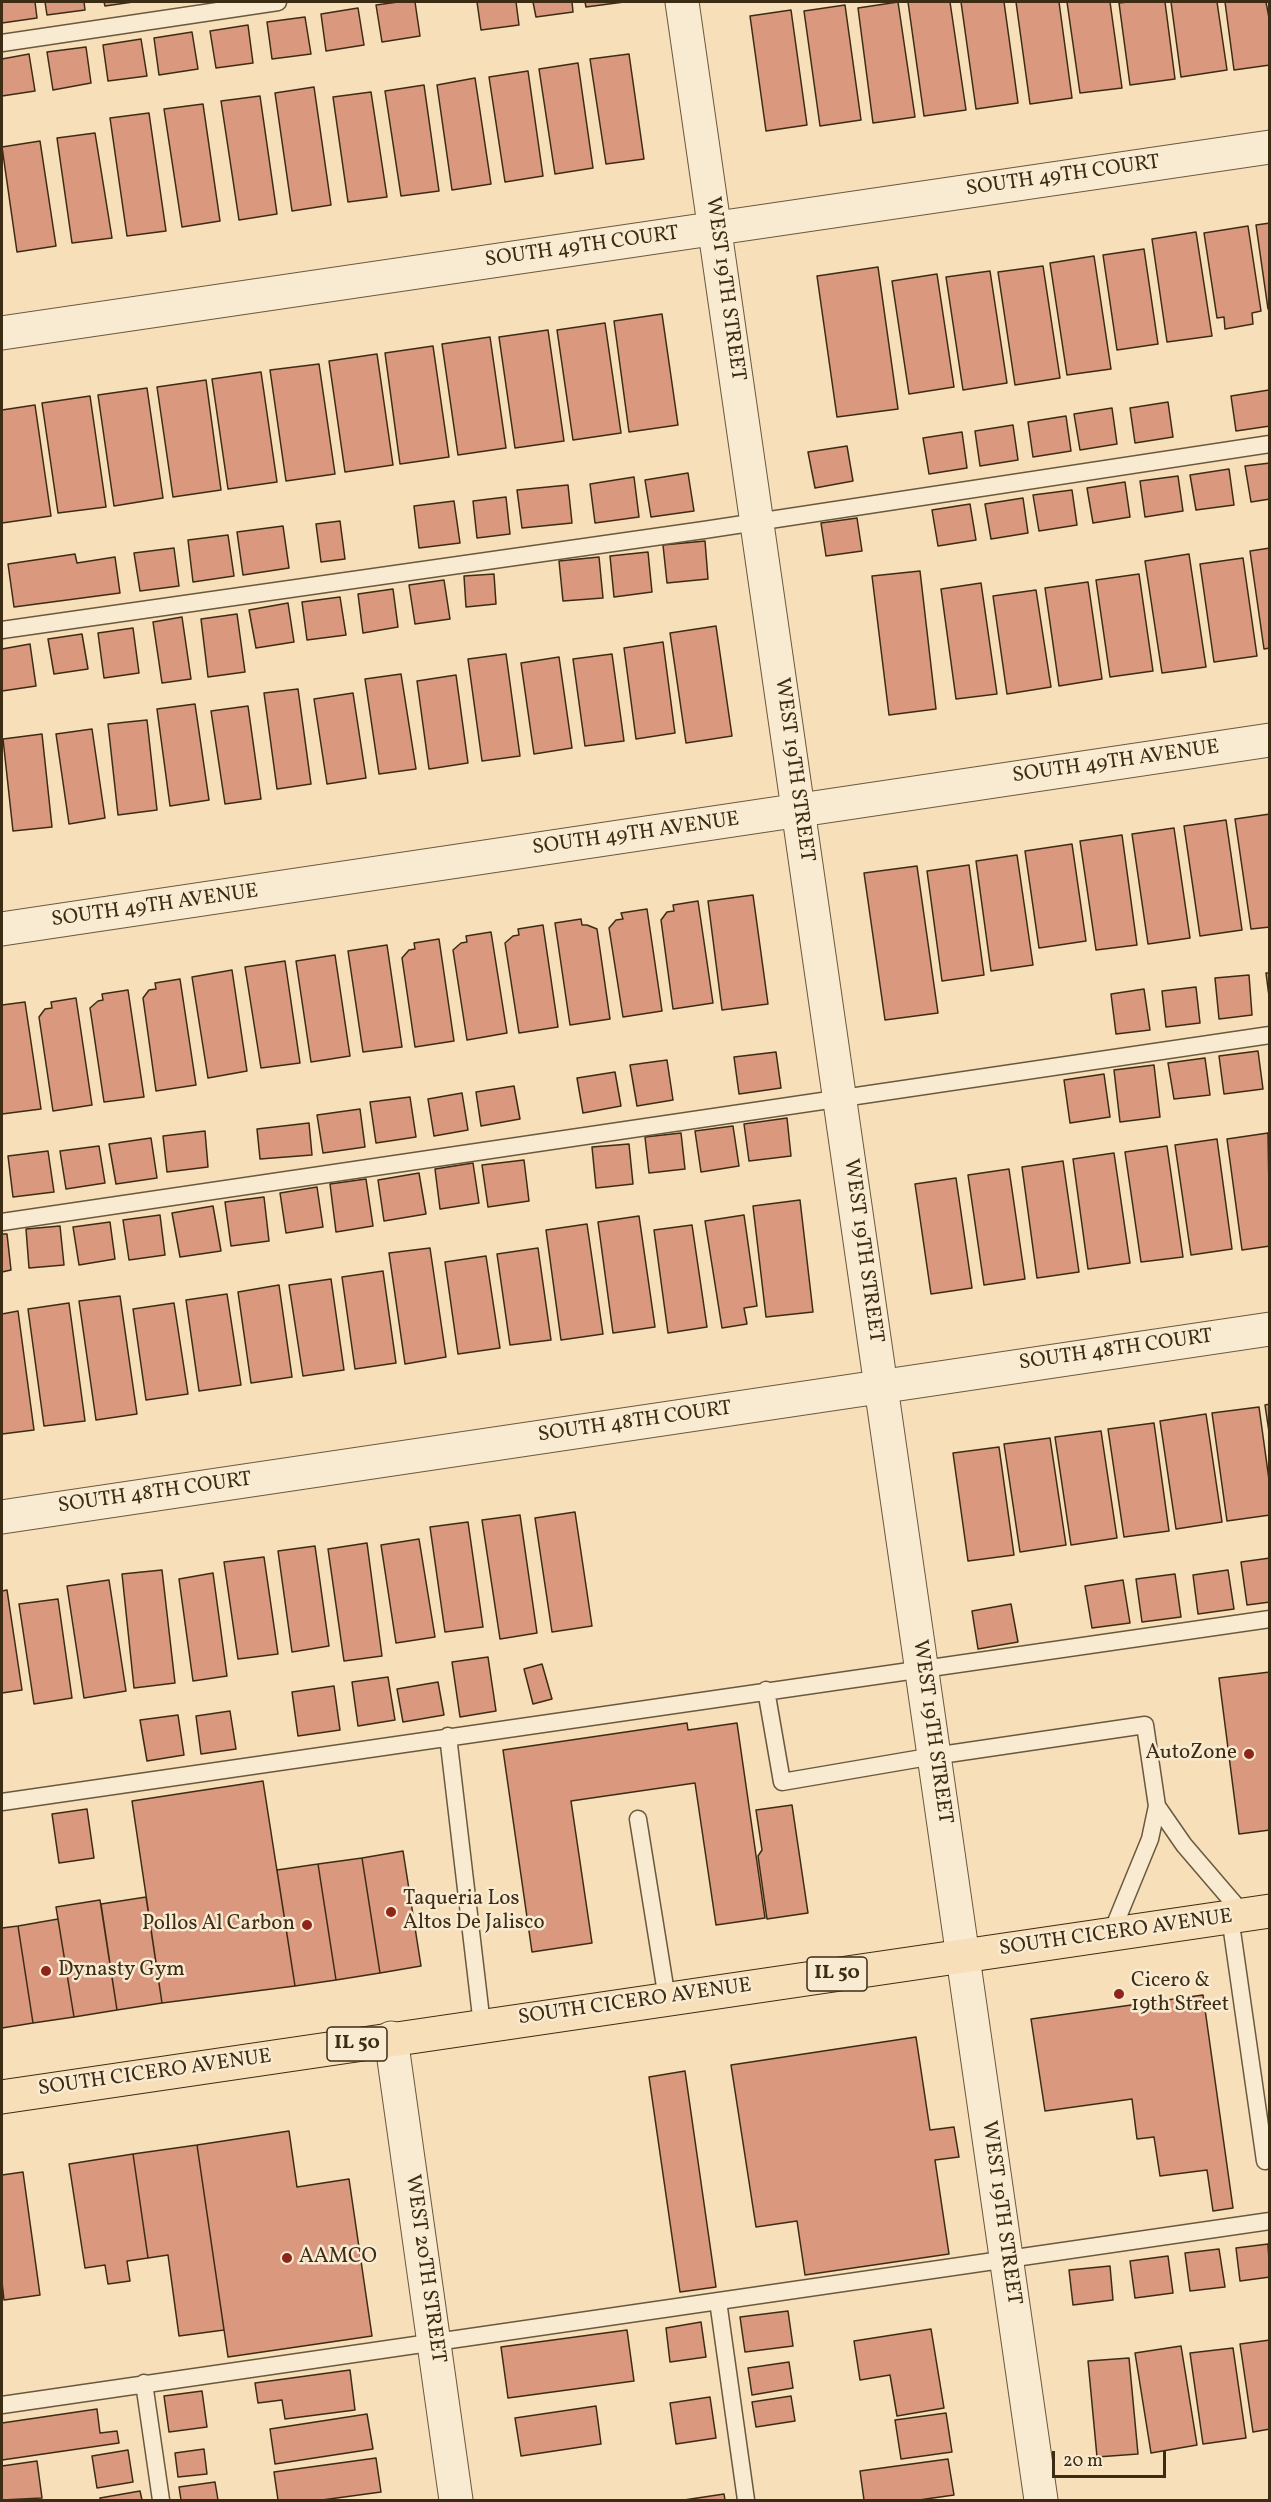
<!DOCTYPE html>
<style>
body{margin:0}
#map{position:relative;width:1271px;height:2502px;overflow:hidden;background:#f6dfb9;font-family:Vollkorn,serif}
canvas{display:block}
.frame{position:absolute;inset:0;border:3px solid #3c2c13;pointer-events:none}
.scale{position:absolute;left:1052px;top:2451px;width:114px;height:27px;box-sizing:border-box;border:3px solid #3c2c13;border-top:0;padding-left:8px;font-size:18px;line-height:21px;white-space:nowrap;color:#3c2c13;-webkit-text-stroke:4px #f9ead2;paint-order:stroke}
</style>
<div id="map">
<canvas width="1271" height="2502"></canvas>
<div class="frame"></div>
<div class="scale">20 m</div>
</div>
<script>
const context = document.querySelector('canvas').getContext('2d');
context.lineJoin = 'round';
function fillPath(path, color) { context.fillStyle = color; context.fill(path, 'evenodd'); }
function trace(path, color, width, dash) { context.strokeStyle = color; context.lineWidth = width; context.lineCap = dash ? 'butt' : 'round'; context.setLineDash(dash || []); context.stroke(path); }
function label(font, color, halo, rows, align = 'center') {
  context.font = font + ' Vollkorn,serif'; context.lineWidth = 5; context.setLineDash([]); context.textBaseline = 'middle'; context.strokeStyle = halo; context.fillStyle = color; for (const [text, x, y, turn = 0] of rows) {
    context.save(); context.translate(x, y); context.rotate((+turn || 0) * Math.PI / 180); context.textAlign = isNaN(turn) ? turn : align; if (halo) context.strokeText(text, 0, 0); context.fillText(text, 0, 0); context.restore();
  }
}
const building = new Path2D(`
 M2 2H35L37 18 2 23Z
 M45 2H84L85 10 47 15Z
 M104 2H133L105 6Z
 M398 2H415L420 36 382 42 376 5Z
 M477 2H516L519 25 481 30Z
 M533 2H572L573 12 536 17Z
 M585 2H624L586 7Z
 M898 2 915 117 873 123 858 8Z
 M908 2H950L966 110 924 116Z
 M961 2H1004L1018 103 976 109Z
 M1016 2H1059L1072 98 1030 104Z
 M1067 2H1110L1122 88 1080 93Z
 M1128 2H1165L1175 79 1130 85 1119 3Z
 M1171 2H1217L1227 70 1181 77Z
 M1225 2H1266L1270 23V65L1234 70Z
 M845 5 861 120 820 126 804 11Z
 M358 8 364 45 326 51 321 14Z
 M791 10 807 125 766 131 750 16Z
 M305 17 311 54 272 59 267 22Z
 M248 25 253 63 216 68 210 31Z
 M192 32 198 69 159 75 154 38Z
 M141 39 147 76 108 81 103 45Z
 M86 47 91 83 53 90 47 52Z
 M29 54 35 91 2 96V59Z
 M629 54 644 159 606 164 590 59Z
 M578 63 593 168 555 174 539 69Z
 M528 71 543 176 505 182 489 77Z
 M475 78 491 184 452 190 437 85Z
 M424 85 439 191 401 196 385 91Z
 M314 87 331 205 292 211 275 93Z
 M371 92 387 197 348 202 333 97Z
 M260 96 277 214 239 220 221 101Z
 M203 104 220 221 182 227 164 109Z
 M149 113 166 231 127 236 110 118Z
 M95 133 112 238 72 243 57 138Z
 M40 141 56 246 17 252 2 147Z
 M1270 223V309H1268L1256 225Z
 M1248 226 1261 311 1252 313 1253 324 1225 329 1224 317 1217 318 1204 233Z
 M1196 232 1212 336 1167 342 1152 239Z
 M1144 249 1158 344 1117 350 1103 255Z
 M1094 256 1111 369 1067 375 1050 263Z
 M1043 266 1060 378 1015 385 998 272Z
 M878 267 898 409 837 417 817 276Z
 M990 271 1007 383 963 390 946 277Z
 M937 274 954 387 909 394 892 281Z
 M662 314 678 425 629 432 614 321Z
 M605 323 621 433 573 440 557 330Z
 M548 330 564 441 515 448 499 337Z
 M490 337 506 448 458 455 442 344Z
 M433 346 449 457 400 464 385 353Z
 M377 354 393 465 345 472 329 361Z
 M319 364 335 474 286 481 270 370Z
 M261 372 277 482 228 489 212 379Z
 M206 380 221 490 173 497 157 387Z
 M147 388 163 498 114 506 98 395Z
 M1269 390 1270 426 1236 431 1231 396Z
 M90 396 106 507 58 513 42 403Z
 M1168 402 1173 437 1135 443 1130 408Z
 M35 405 51 516 2 523V410Z
 M1112 408 1117 444 1080 450 1074 414Z
 M1066 416 1071 451 1033 457 1028 422Z
 M1013 425 1018 460 980 466 975 431Z
 M962 432 967 468 929 474 923 438Z
 M847 446 853 481 815 488 808 452Z
 M1270 463V499L1251 502 1245 466Z
 M1229 469 1234 505 1196 510 1190 475Z
 M688 473 694 511 651 517 645 480Z
 M1178 476 1183 511 1145 517 1140 481Z
 M634 477 639 517 595 523 590 484Z
 M1125 482 1130 517 1093 523 1087 488Z
 M568 485 572 523 522 528 517 490Z
 M1072 490 1077 525 1039 531 1033 495Z
 M506 497 510 534 477 538 473 501Z
 M1023 498 1028 533 991 539 985 504Z
 M454 501 460 543 419 548 414 506Z
 M970 504 976 540 938 546 932 510Z
 M857 518 862 551 826 556 821 523Z
 M340 521 345 559 321 562 316 524Z
 M283 526 289 568 243 575 237 532Z
 M228 535 234 576 193 582 188 540Z
 M705 541 708 579 667 583 663 545Z
 M174 548 179 586 140 591 134 553Z
 M1270 548V648L1264 649 1250 551Z
 M648 552 652 592 614 597 610 556Z
 M75 554 77 563 115 557 120 593 14 607 8 564Z
 M1189 554 1206 667 1162 673 1145 561Z
 M599 557 603 598 563 601 559 561Z
 M1243 558 1257 656 1214 662 1200 564Z
 M920 571 936 709 889 715 872 576Z
 M494 574 496 604 466 607 464 576Z
 M1139 574 1153 671 1110 677 1096 580Z
 M444 580 450 619 415 624 409 585Z
 M1088 582 1102 679 1059 686 1045 588Z
 M981 583 997 694 956 699 941 589Z
 M393 589 398 627 363 633 358 594Z
 M1036 590 1051 687 1007 694 993 596Z
 M340 597 346 635 307 640 302 602Z
 M288 603 294 642 256 648 249 610Z
 M237 614 245 672 208 677 201 619Z
 M182 617 191 679 162 683 153 622Z
 M716 626 732 736 686 743 670 633Z
 M133 628 139 673 104 678 98 633Z
 M82 634 88 669 54 674 48 639Z
 M663 642 675 733 636 739 624 648Z
 M30 644 36 686 2 691V649Z
 M506 654 520 756 482 761 468 659Z
 M612 654 624 741 585 746 573 659Z
 M559 657 572 748 534 754 521 663Z
 M401 674 416 769 379 774 365 679Z
 M456 675 468 763 429 769 417 681Z
 M298 689 311 784 277 789 264 693Z
 M353 693 366 778 327 784 314 699Z
 M195 704 209 800 170 806 157 709Z
 M248 706 261 799 225 804 211 711Z
 M147 720 157 810 118 815 108 724Z
 M92 729 105 818 69 824 56 734Z
 M42 734 52 827 13 831 3 739Z
 M1270 814V927L1251 929 1235 819Z
 M1226 820 1242 930 1200 936 1184 826Z
 M1174 828 1190 938 1148 944 1132 834Z
 M1122 835 1137 945 1096 950 1080 841Z
 M1072 844 1086 941 1039 948 1025 851Z
 M1017 855 1033 965 991 971 976 861Z
 M969 865 984 975 942 981 927 871Z
 M917 866 938 1013 885 1020 864 873Z
 M753 895 768 1004 722 1010 708 901Z
 M698 901 713 1003 673 1009 661 920 667 912 674 911 673 905Z
 M647 909 662 1011 623 1017 609 928 616 920 623 919 621 913Z
 M581 919 582 925H587L597 929 610 1019 570 1025 555 923Z
 M543 925 558 1027 519 1033 505 943 513 936 519 935 518 929Z
 M491 932 507 1033 467 1040 453 950 461 943 467 942 466 936Z
 M439 939 454 1041 415 1047 402 958 409 950 415 949 414 943Z
 M387 945 402 1047 363 1052 348 951Z
 M335 955 350 1056 311 1062 296 961Z
 M285 961 300 1063 261 1068 245 967Z
 M232 970 247 1071 208 1078 192 977Z
 M1266 973H1270V1004Z
 M1249 975 1252 1015 1219 1019 1215 978Z
 M180 979 196 1085 156 1091 143 998 149 990 156 989 155 983Z
 M1196 987 1200 1023 1166 1027 1162 991Z
 M1144 989 1150 1030 1116 1034 1111 994Z
 M128 990 144 1097 104 1102 90 1008 98 1001 103 1000 102 994Z
 M76 998 92 1105 53 1111 39 1017 45 1009 52 1008 51 1002Z
 M25 1002 41 1109 2 1114V1005Z
 M1258 1051 1263 1089 1224 1094 1219 1056Z
 M776 1052 781 1088 739 1094 734 1057Z
 M1205 1058 1210 1095 1174 1099 1168 1063Z
 M667 1060 673 1100 637 1106 630 1065Z
 M1154 1065 1160 1117 1120 1122 1114 1070Z
 M615 1072 621 1106 583 1113 577 1078Z
 M1104 1074 1110 1117 1070 1123 1064 1080Z
 M514 1086 520 1119 481 1126 476 1092Z
 M462 1093 468 1130 434 1136 428 1099Z
 M410 1097 416 1137 376 1143 370 1102Z
 M360 1109 365 1147 323 1153 317 1115Z
 M787 1118 791 1156 749 1161 744 1124Z
 M309 1123 312 1155 260 1159 257 1129Z
 M733 1126 739 1166 701 1172 695 1131Z
 M205 1131 208 1167 167 1172 163 1136Z
 M681 1133 685 1169 649 1173 645 1137Z
 M1268 1133 1270 1246 1242 1250 1227 1139Z
 M151 1138 157 1178 116 1184 109 1144Z
 M1217 1139 1232 1249 1191 1255 1175 1145Z
 M629 1144 633 1184 596 1188 592 1147Z
 M99 1146 105 1183 66 1189 60 1151Z
 M1167 1146 1183 1257 1141 1262 1125 1152Z
 M48 1151 54 1192 13 1197 8 1156Z
 M1114 1153 1130 1263 1088 1269 1073 1159Z
 M524 1160 529 1201 488 1207 482 1165Z
 M1063 1161 1079 1272 1037 1278 1022 1167Z
 M473 1163 479 1203 440 1209 435 1169Z
 M1009 1169 1025 1279 984 1285 968 1175Z
 M419 1173 426 1214 384 1221 378 1180Z
 M956 1178 972 1288 931 1294 915 1184Z
 M366 1179 373 1226 336 1232 330 1184Z
 M317 1187 323 1227 286 1233 280 1193Z
 M264 1197 269 1241 231 1246 225 1202Z
 M800 1200 813 1312 766 1317 753 1206Z
 M213 1206 221 1251 180 1257 172 1213Z
 M160 1215 165 1255 129 1260 123 1220Z
 M744 1215 757 1306 744 1308 747 1324 722 1328 705 1221Z
 M639 1216 655 1327 613 1333 598 1222Z
 M110 1222 115 1259 79 1265 73 1227Z
 M587 1224 603 1334 561 1340 546 1230Z
 M692 1225 707 1327 668 1333 654 1230Z
 M60 1226 64 1265 29 1268 26 1229Z
 M2 1234H7L11 1270 2 1272Z
 M430 1248 446 1357 405 1364 389 1253Z
 M538 1248 551 1340 510 1345 497 1254Z
 M486 1256 500 1348 458 1354 445 1262Z
 M383 1271 396 1363 355 1369 342 1277Z
 M331 1279 344 1370 303 1376 289 1285Z
 M279 1285 292 1377 251 1383 238 1292Z
 M227 1294 241 1385 199 1391 186 1300Z
 M120 1296 137 1414 96 1420 79 1301Z
 M69 1303 85 1421 44 1426 28 1309Z
 M174 1303 188 1394 146 1400 133 1309Z
 M18 1311 34 1430 2 1434V1314Z
 M1270 1404V1439L1265 1405Z
 M1259 1407 1270 1487V1515L1227 1521 1212 1413Z
 M1206 1414 1222 1522 1176 1529 1160 1421Z
 M1154 1423 1169 1531 1124 1537 1108 1429Z
 M1101 1431 1117 1538 1071 1545 1055 1437Z
 M1050 1438 1066 1545 1020 1552 1004 1444Z
 M999 1447 1014 1555 968 1561 953 1453Z
 M575 1512 592 1626 552 1632 535 1518Z
 M520 1515 537 1633 500 1639 482 1520Z
 M468 1522 483 1627 445 1632 430 1527Z
 M419 1539 435 1637 396 1643 381 1545Z
 M367 1543 382 1656 344 1661 328 1549Z
 M315 1546 329 1646 292 1652 278 1551Z
 M264 1557 278 1654 238 1659 224 1562Z
 M1270 1558V1602L1247 1605 1241 1562Z
 M162 1570 175 1683 134 1688 122 1574Z
 M1228 1570 1234 1609 1198 1614 1193 1575Z
 M213 1573 227 1676 193 1681 179 1579Z
 M1175 1574 1181 1617 1142 1622 1136 1579Z
 M109 1580 126 1691 84 1698 67 1586Z
 M1123 1580 1130 1623 1092 1628 1085 1586Z
 M7 1590 22 1690 2 1693V1591Z
 M58 1599 72 1698 34 1704 19 1604Z
 M1011 1604 1018 1642 978 1649 972 1611Z
 M488 1657 496 1711 460 1717 452 1662Z
 M542 1664 552 1699 533 1704 524 1669Z
 M1270 1672V1830L1239 1834 1219 1678Z
 M388 1677 395 1720 358 1726 352 1682Z
 M438 1682 444 1715 403 1722 397 1689Z
 M334 1686 340 1730 298 1736 292 1692Z
 M230 1711 236 1749 201 1754 196 1716Z
 M178 1715 184 1755 147 1761 140 1720Z
 M687 1723 688 1730 737 1723 765 1918 716 1925 695 1783 571 1801 592 1943 532 1952 503 1750Z
 M263 1781 295 1986 162 2003 132 1801Z
 M792 1805 808 1913 767 1919 758 1856 762 1850 756 1810Z
 M87 1809 94 1858 59 1863 52 1814Z
 M403 1851 421 1966 380 1973 362 1858Z
 M362 1858 380 1973 336 1980 318 1864Z
 M318 1864 336 1980 295 1986 277 1870Z
 M146 1897 162 2003 117 2010 101 1904Z
 M100 1900 117 2010 74 2017 56 1907Z
 M58 1919 74 2017 33 2023 18 1926Z
 M18 1926 33 2023 2 2028V1928Z
 M1203 1995 1233 2208 1213 2211 1207 2170 1160 2176 1154 2137 1137 2139 1132 2099 1045 2111 1031 2019Z
 M916 2037 930 2130 954 2127 959 2157 935 2160 949 2254 805 2275 797 2221 756 2227 731 2065Z
 M685 2071 716 2287 680 2292 649 2077Z
 M289 2131 297 2187 349 2179 372 2336 228 2357 197 2145Z
 M197 2145 224 2330 179 2336 168 2255 148 2258 133 2154Z
 M133 2154 148 2258 127 2261 130 2281 108 2284 105 2265 85 2268 69 2164Z
 M23 2172 40 2295 4 2300 2 2282V2175Z
 M1268 2244 1270 2277 1240 2281 1236 2248Z
 M1219 2249 1225 2287 1190 2291 1185 2253Z
 M1168 2256 1173 2293 1135 2298 1130 2261Z
 M1110 2266 1113 2300 1073 2305 1069 2270Z
 M788 2311 793 2346 745 2352 740 2317Z
 M701 2322 706 2357 670 2362 666 2328Z
 M931 2329 944 2408 897 2416 890 2375 860 2380 854 2341Z
 M627 2330 634 2381 508 2398 501 2347Z
 M1270 2340V2429L1253 2432 1240 2344Z
 M1181 2346 1197 2445 1151 2453 1135 2353Z
 M1233 2348 1246 2438 1203 2444 1190 2353Z
 M1129 2358 1138 2454 1097 2457 1088 2361Z
 M789 2362 793 2388 752 2395 748 2368Z
 M350 2370 355 2410 285 2419 282 2400 258 2403 255 2383Z
 M202 2391 207 2427 169 2432 164 2396Z
 M791 2396 795 2421 756 2427 752 2402Z
 M710 2397 716 2438 676 2444 670 2403Z
 M596 2406 601 2444 521 2456 515 2418Z
 M97 2409 100 2433 117 2431 119 2443 2 2460V2423Z
 M946 2413 952 2452 901 2459 895 2420Z
 M367 2414 373 2449 275 2464 270 2429Z
 M204 2449 207 2474 178 2477 175 2453Z
 M128 2450 133 2482 97 2488 92 2456Z
 M376 2458 381 2492 322 2500H278L274 2472Z
 M948 2459 954 2495 919 2500H864L860 2471Z
 M37 2461 42 2498 2 2500V2466Z
 M215 2482 218 2500H181L179 2487Z
 M140 2491 142 2500H100V2498Z
 M724 2494 725 2500H684Z`);
fillPath(building, '#da987f');
trace(building, '#3c2c13', 1.5);
const service = new Path2D(`
 M2 43 278 2
 M2 630 704 530 1270 444
 M2 1222 1270 1035
 M766 1690 782 1782 934 1756 1145 1725 1157 1806
 M448 1736 482 2025
 M2 1802 1270 1619
 M638 1819 667 1999
 M1230 1917 1265 2161
 M1111 1934 1150 1839 1157 1806 1184 1845 1244 1915
 M718 2301 746 2500
 M144 2383 161 2500
 M2 2405 1270 2221`);
const minor = new Path2D(`
 M682 2 1041 2500
 M2 333 1270 147
 M2 929 1270 740
 M2 1517 1270 1329
 M391 2038 456 2500`);
const primary = new Path2D(`
 M2 2097 1270 1911`);
trace(service, '#6a593c', 19);
trace(minor, '#6a593c', 35);
trace(primary, '#3c2c13', 35);
trace(service, '#f9ead2', 16);
trace(minor, '#f9ead2', 33);
trace(primary, '#f6dfb9', 33);
for (const [x, y, r, color] of [
 [1249,1754,6,"#8f2418"],
 [391,1912,6,"#8f2418"],
 [307,1925,6,"#8f2418"],
 [46,1971,6,"#8f2418"],
 [1119,1994,6,"#8f2418"],
 [287,2258,6,"#8f2418"]
]) { const dot = new Path2D(); dot.arc(x, y, r, 0, 2 * Math.PI); context.fillStyle = color; context.fill(dot); trace(dot, '#f9ead2', 2); }
for (const [x, y, w] of [
 [837,1974,60],
 [357,2044,60]
]) { const box = new Path2D(); box.roundRect(x - w / 2, y - 17, w, 34, 4.5); context.fillStyle = '#f9ead2'; context.fill(box); trace(box, '#3c2c13', 1.5); }
label('bold 20px', '#3c2c13', null, [
 ["IL 50",837,1974],
 ["IL 50",357,2044]
]);
label('21px', '#3c2c13', '#f9ead2', [
 ["SOUTH 49TH COURT",1063,177,-8],
 ["SOUTH 49TH COURT",582,248,-8],
 ["WEST 19TH STREET",724,289,82],
 ["SOUTH 49TH AVENUE",1116,763,-8],
 ["WEST 19TH STREET",793,770,82],
 ["SOUTH 49TH AVENUE",636,835,-8],
 ["SOUTH 49TH AVENUE",155,907,-8],
 ["WEST 19TH STREET",862,1251,82],
 ["SOUTH 48TH COURT",1116,1351,-8],
 ["SOUTH 48TH COURT",635,1423,-8],
 ["SOUTH 48TH COURT",155,1494,-8],
 ["WEST 19TH STREET",931,1732,82],
 ["SOUTH CICERO AVENUE",1116,1934,-8],
 ["SOUTH CICERO AVENUE",635,2003,-8],
 ["SOUTH CICERO AVENUE",155,2074,-8],
 ["WEST 19TH STREET",1000,2213,82],
 ["WEST 20TH STREET",424,2269,82]
]);
label('21px', '#3c2c13', '#f9ead2', [
 ["AutoZone",1237,1754,"right"],
 ["Taqueria Los",403,1900],
 ["Altos De Jalisco",403,1924],
 ["Pollos Al Carbon",295,1925,"right"],
 ["Dynasty Gym",58,1971],
 ["Cicero &",1131,1982],
 ["19th Street",1131,2006],
 ["AAMCO",299,2258]
], 'left');
</script>
